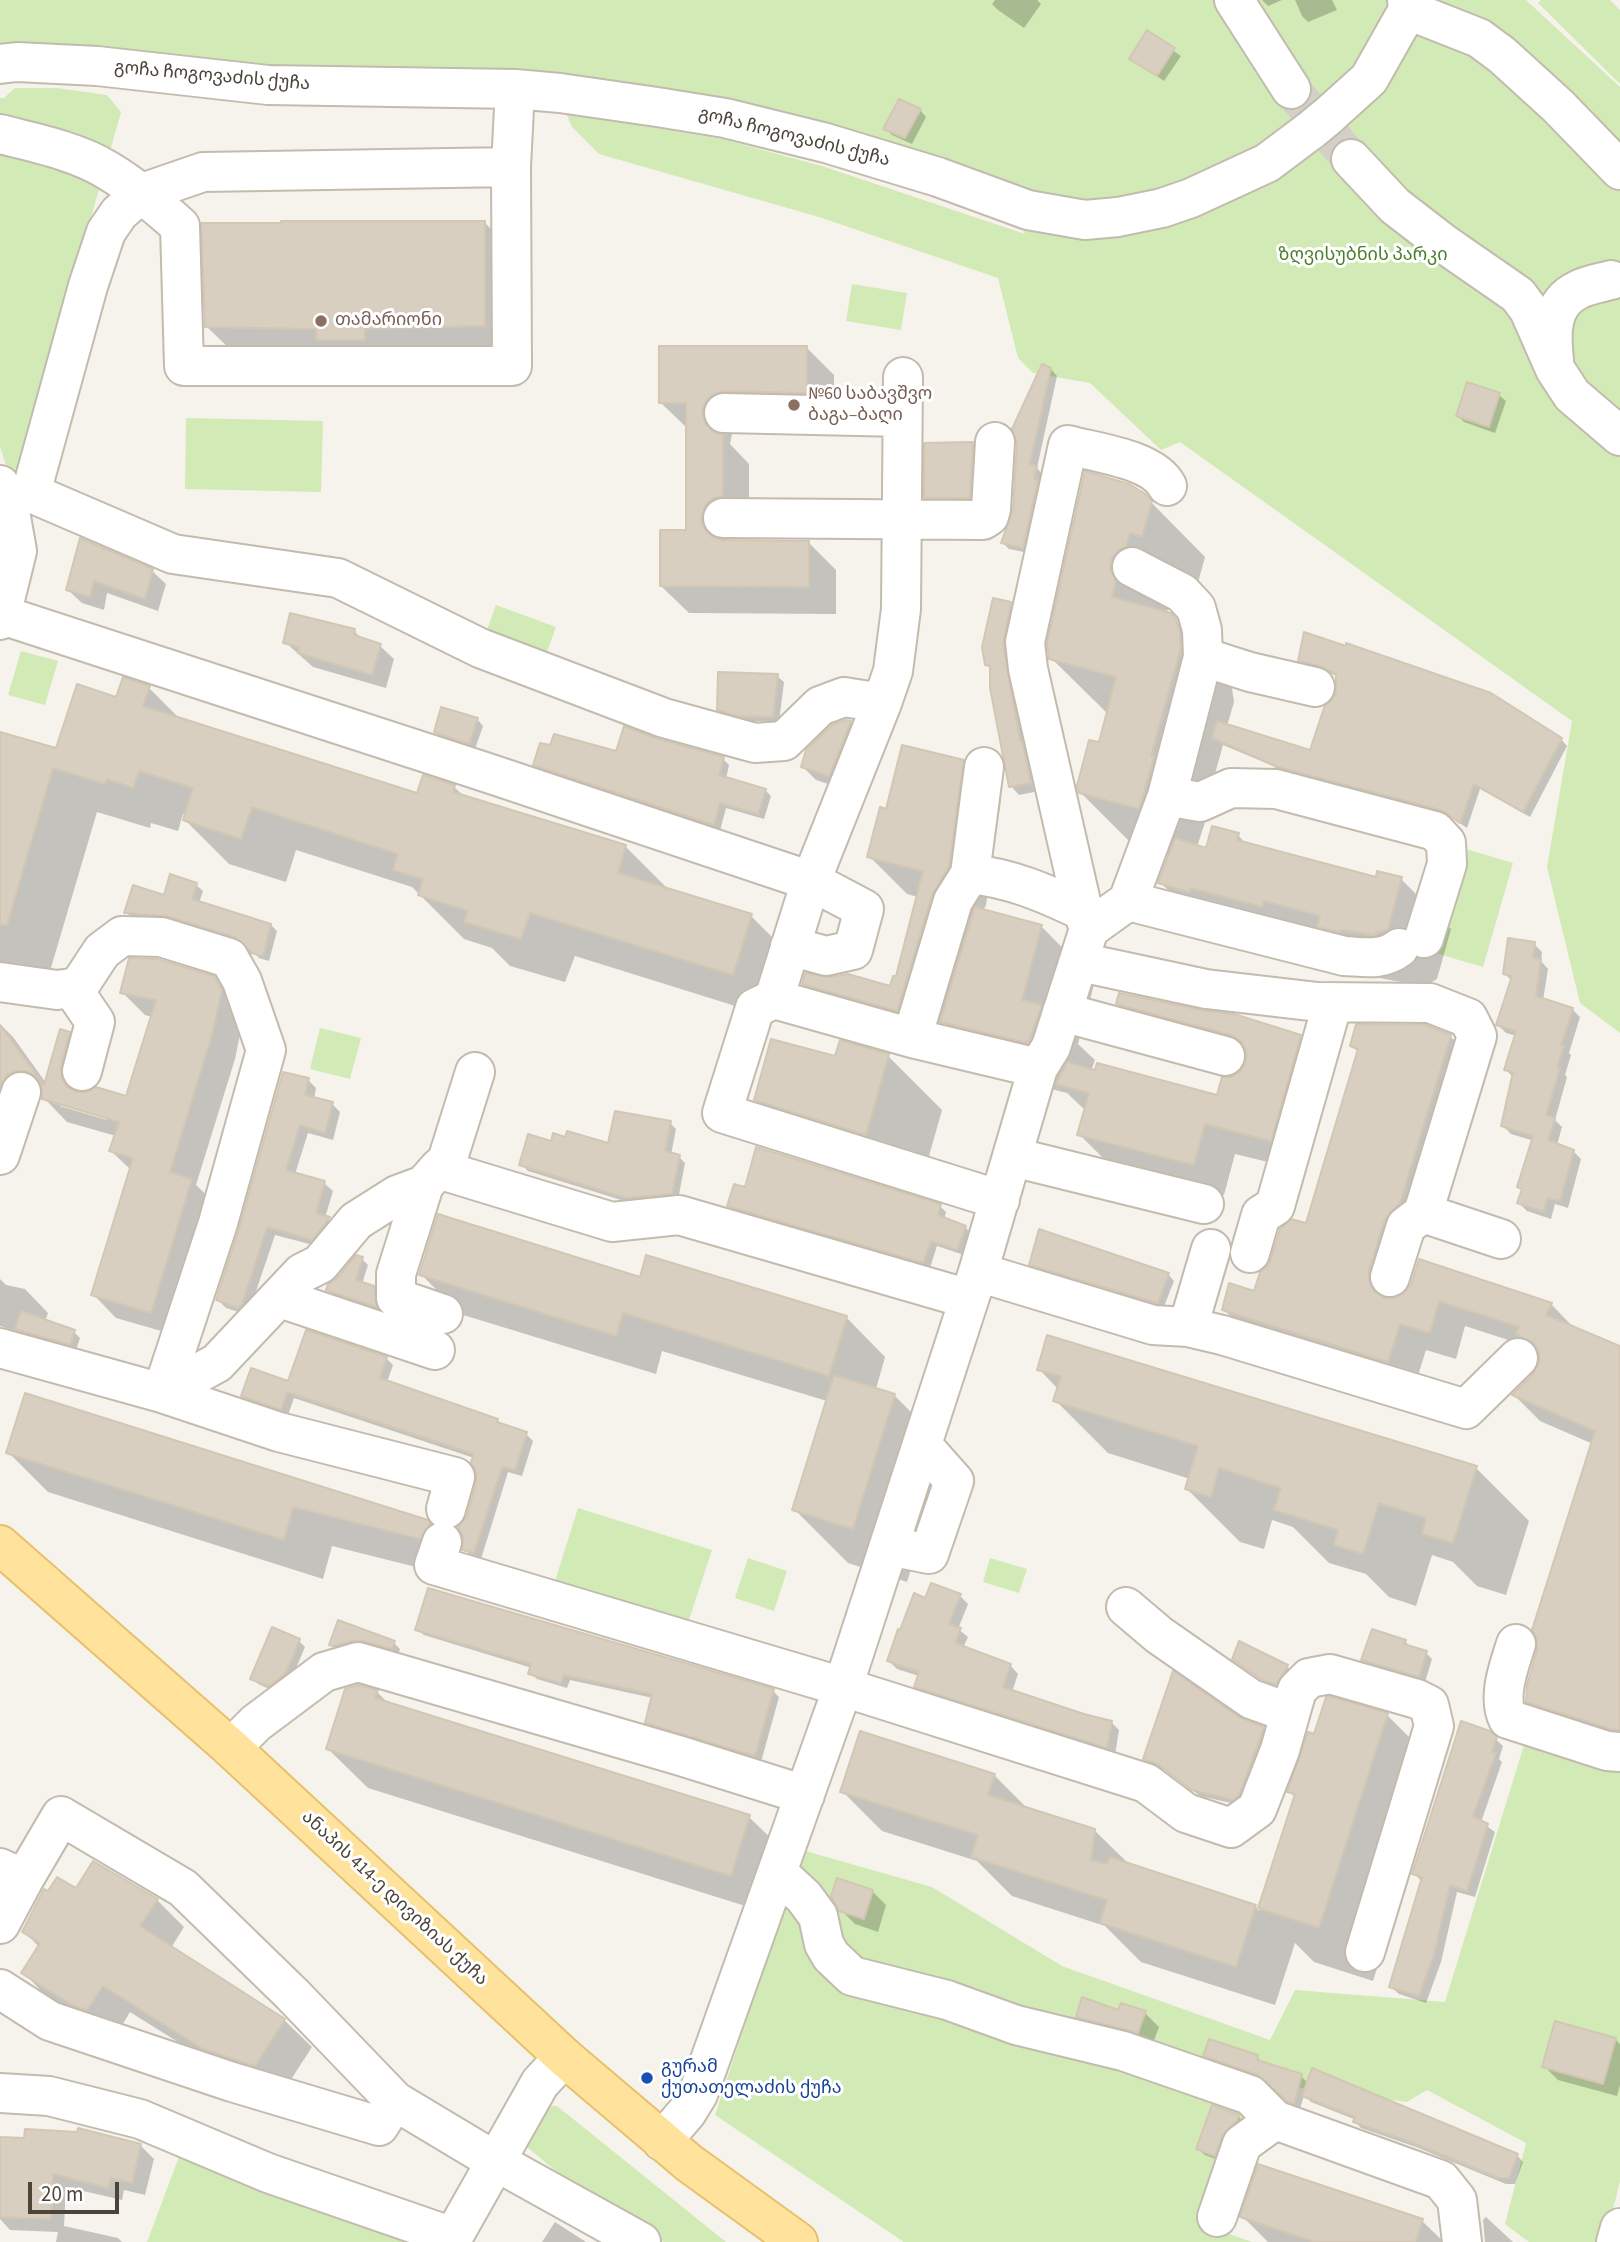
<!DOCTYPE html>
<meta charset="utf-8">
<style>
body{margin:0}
#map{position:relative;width:1620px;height:2242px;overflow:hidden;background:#f6f3ec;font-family:"Source Sans 3",sans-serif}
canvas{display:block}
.scale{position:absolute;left:28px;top:2182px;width:91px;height:32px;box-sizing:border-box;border:4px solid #4b4439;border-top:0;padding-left:9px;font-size:21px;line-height:24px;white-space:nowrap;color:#4b4439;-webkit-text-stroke:5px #fff;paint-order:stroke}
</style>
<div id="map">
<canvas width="1620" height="2242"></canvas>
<div class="scale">20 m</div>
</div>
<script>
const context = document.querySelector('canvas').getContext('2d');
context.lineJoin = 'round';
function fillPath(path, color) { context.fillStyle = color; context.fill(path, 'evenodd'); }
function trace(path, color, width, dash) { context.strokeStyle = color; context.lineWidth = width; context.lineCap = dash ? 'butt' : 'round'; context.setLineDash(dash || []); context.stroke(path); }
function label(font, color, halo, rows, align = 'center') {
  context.font = font + ' "Source Sans 3","Noto Sans Georgian",sans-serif'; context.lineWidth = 6; context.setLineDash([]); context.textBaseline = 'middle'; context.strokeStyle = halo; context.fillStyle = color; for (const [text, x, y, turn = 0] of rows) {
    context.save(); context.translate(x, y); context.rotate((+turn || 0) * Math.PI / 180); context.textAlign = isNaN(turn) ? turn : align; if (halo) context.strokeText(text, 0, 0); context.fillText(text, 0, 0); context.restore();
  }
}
fillPath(new Path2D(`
 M0 0H1526L1620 87V1033L1580 1003 1547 867 1572 721 1180 442 1161 450 1090 383 1033 373 1018 358 998 278 819 217 599 154 572 127 566 113 722 139 822 166 1025 234 1000 181 843 130 0 53Z
 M1541 0H1610L1620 10V84L1538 3Z
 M15 88H57L107 95 121 112 18 474 6 465 0 447V98H4Z
 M852 284 907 293 901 330 846 321Z
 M186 418 323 421 321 492 185 489Z
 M496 605 556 627 545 657 485 635Z
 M21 651 58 661 45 705 8 695Z
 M1459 847 1513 863 1483 967 1428 951Z
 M320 1028 361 1038 350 1079 310 1069Z
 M578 1508 712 1550 688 1623 555 1581Z
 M748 1558 787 1571 774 1611 735 1598Z
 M990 1558 1027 1569 1019 1593 983 1582Z
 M1524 1745 1620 1773V2181L1605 2242H1529L1505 2224 1526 2143 1427 2090 1407 2102 1293 2087 1291 2095 1256 2114 1218 2230 1252 2242H904L715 2115 802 1850 932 1887 1062 1966 1270 2040 1295 1990 1445 2002Z
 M545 2106H557L726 2242H664L581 2192 521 2142Z
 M182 2149 430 2242H147Z`), '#d2eab5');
fillPath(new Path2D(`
 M995 0H1037L1041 4 1024 28 998 10 992 4Z
 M1262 0H1282L1268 6Z
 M1295 0H1332L1337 10 1308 22 1302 16Z
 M1148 33 1181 56 1164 81 1131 58Z
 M920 110 926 117 912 144 892 135 886 129Z
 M484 222 512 250V353H234L206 326Z
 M807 348 834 375V420L733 429 730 444 749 464V523L731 534 729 542H808L836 570V614L689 613 661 586 687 532 688 429 660 402Z
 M1051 369 1057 376 1037 468 1042 474 1029 553 1009 549 1003 543 1015 511Z
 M1499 395 1506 401 1495 433 1464 422 1458 416Z
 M972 444 986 457 983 511H939L926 497Z
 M1143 494 1205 557 1196 590 1174 603 1165 613 1170 615 1230 675 1234 702 1227 726 1311 752 1338 693V676L1306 666 1300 660 1305 634 1561 739 1567 746 1530 817 1480 789 1467 828 1449 816 1278 770 1273 766 1223 745 1205 810 1208 813 1197 847 1208 850 1238 835 1247 845 1377 879H1401L1451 929 1437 979 1432 982 1411 984 1369 976 1210 932 1160 882 1170 856 1135 847 1080 792 1100 745 1108 714 1051 658Z
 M81 540 152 571 166 584 158 611 107 593 104 610 82 603 68 590Z
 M1010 604 1019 612 1039 791 1019 795 1011 786 991 669 987 664Z
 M354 631 363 640 380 646 394 659 386 688 313 667 285 642Z
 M777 676 784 682 779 722 745 721 725 716 719 709Z
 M149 688 181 720 418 795 454 787 465 797 625 846 670 891 751 916 795 960 777 1019 575 956 565 982 510 966 492 948 464 939 412 887 296 850 286 882 229 864 185 820 186 815 183 814 178 831 151 823 150 828 97 812 40 1005 0 995V734L57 750 117 699Z
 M477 719 483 726 475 749 442 738 436 732Z
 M847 721 851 722 864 736 843 789 816 780 803 767Z
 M658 741 723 759 729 765 726 779 765 790 771 796 764 819 726 808 720 831 541 771 535 765 617 753Z
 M963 762 1001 800 986 905 983 911 1041 926 1095 981 1078 1044 1095 1060 1091 1071 1218 1097 1232 1079 1241 1073 1248 1061 1149 1034 1118 1004 1300 1037 1331 1068 1301 1170 1235 1154 1224 1195 1110 1165 1079 1134 1086 1111 1067 1093 996 1075 943 1022 935 1048 842 1022 804 984 891 988 897 978 918 897 907 894 869 856 887 811Z
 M196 885 203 891 199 903 271 925 277 931 269 961 259 958 244 943 175 922 132 918 126 912Z
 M1534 944 1542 952 1541 961 1548 969 1543 1000 1572 1009 1580 1017 1569 1053 1571 1055 1565 1075 1567 1077 1555 1120 1562 1127 1557 1145 1573 1151 1581 1159 1568 1208 1555 1204 1551 1219 1527 1211 1519 1203 1523 1190 1519 1187 1534 1141 1511 1134 1503 1126 1514 1078 1506 1070 1517 1036 1506 1033 1498 1025 1512 981 1505 974Z
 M213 978 237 1002 244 1015 235 1059 196 1185 215 1203 175 1335 116 1318 93 1294 131 1170 111 1151 116 1136 67 1122 44 1098V1094L40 1093 29 1099 0 1147V1024L13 1037 46 1083 69 1033 92 1057 84 1094 128 1098 152 1017 145 1015 122 992ZM61 1103 102 1115 107 1120 60 1106Z
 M1450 1036 1476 1063 1394 1300 1405 1295 1551 1304 1576 1330 1620 1348V1749L1554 1728 1528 1701 1593 1444 1540 1421 1514 1395 1535 1375 1541 1364V1356L1533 1348 1465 1326 1456 1359 1426 1350 1414 1388 1250 1336 1224 1310 1255 1293 1267 1270 1307 1225 1359 1053 1352 1046Z
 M888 1056 942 1110 920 1188 810 1154 756 1100 837 1058Z
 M308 1080 316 1088 314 1099 332 1104 340 1112 333 1140 308 1133 295 1174 324 1183 333 1191 325 1218 338 1227 321 1247 275 1235 248 1315 226 1308 218 1300Z
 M670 1123 676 1129 671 1155 679 1157 685 1163 678 1200 634 1204 528 1171 521 1164 552 1143 609 1145Z
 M746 1189 940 1206 946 1212 944 1220 965 1227 972 1234 964 1255 937 1246 930 1268 735 1212 729 1206Z
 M362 1259 368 1265 362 1284 373 1287 380 1294 382 1312 334 1296 328 1290Z
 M1031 1264 1168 1274 1174 1281 1163 1309 1037 1270Z
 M421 1274 846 1317 885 1357 876 1389 894 1395 948 1449 907 1582 848 1563 794 1509 827 1401 662 1351 656 1374 460 1314Z
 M0 1279 6 1285 25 1289 48 1313 45 1322 74 1332 80 1338 76 1350 0 1326Z
 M386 1358 393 1365 387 1382 497 1420 501 1425 526 1434 533 1441 522 1476 508 1472 481 1559 471 1556 464 1549 468 1516 478 1483 474 1458 294 1398 288 1415 250 1403 243 1396Z
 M1039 1369 1476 1468 1529 1521 1506 1595 1477 1586 1453 1562 1432 1555 1416 1606 1389 1597 1366 1574 1329 1563 1293 1527 1272 1520 1264 1549 1240 1542 1187 1489 1190 1479 1108 1453 1055 1400 1058 1389Z
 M8 1452 427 1522 467 1562 460 1578 332 1546 323 1579 48 1492Z
 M960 1596 968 1604 958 1629 968 1637 963 1648 1010 1665 1018 1674 1012 1692 1083 1716 1111 1722 1119 1730 1115 1755 924 1694 916 1686 919 1676 897 1669 889 1661 926 1600Z
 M339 1622 394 1643 400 1649 398 1654 337 1651 331 1644Z
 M417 1629 773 1691 779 1697 761 1762 653 1729 647 1722 653 1698 570 1680 567 1688 537 1679 530 1673 532 1668 424 1635Z
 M299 1641 305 1647 291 1680 276 1692 258 1684 252 1678Z
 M1405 1641 1412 1649 1426 1653 1432 1659 1425 1682 1370 1666 1363 1660Z
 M1234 1659 1287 1666 1293 1673 1282 1690 1269 1685Z
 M377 1692 389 1704 749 1817 789 1856 771 1914 368 1788 328 1749Z
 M1387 1715 1441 1769 1373 1981 1314 1962 1295 1943 1275 2005 1141 1962 1105 1926 1012 1896 977 1861 882 1831 842 1791 994 1775 1028 1809 1094 1830 1130 1865 1255 1906 1259 1911 1296 1798 1289 1792 1316 1736Z
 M1238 1719 1263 1728 1269 1735 1240 1805 1200 1796 1167 1771 1151 1765 1145 1759Z
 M1489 1733 1503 1746 1499 1759 1502 1762 1481 1822 1495 1832 1475 1897 1457 1892 1441 1962 1426 2003 1399 1994 1391 1987 1422 1882 1414 1873Z
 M76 1891 157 1900 184 1927 171 1948 284 2020 312 2047 283 2092 232 2076 130 2012 115 2037 50 2000 23 1972 39 1947 24 1931Z
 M872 1891 886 1905 878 1932 855 1924 841 1910Z
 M1119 2012 1145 2013 1159 2027 1152 2046 1091 2030 1078 2017Z
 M1615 2039 1620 2044V2085L1617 2096 1558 2080 1544 2066Z
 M1205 2055 1257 2057 1264 2064 1301 2076 1308 2083 1517 2155 1523 2162 1515 2184H1506L1416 2147 1361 2128 1355 2122 1356 2120 1311 2102 1304 2095 1300 2109 1295 2107 1266 2080 1211 2061Z
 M1238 2116 1244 2123 1221 2161 1205 2155 1198 2149Z
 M0 2139 140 2145 154 2159 145 2195 124 2190 122 2200 66 2187 64 2226 118 2238 122 2242H56L58 2232 10 2230 0 2219Z
 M1242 2216 1422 2221 1444 2242H1268Z
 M1486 2217 1513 2242H1485L1483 2220Z
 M555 2222 586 2242H542Z`), '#0003');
const building = new Path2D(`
 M1147 30 1175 48 1157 76 1129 59Z
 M899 99 921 109 905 138 883 129Z
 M281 221H485V326L365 329V340H316V329L205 327 201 223H281Z
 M659 346H807V393L724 391 714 394 706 401 702 412 705 423 712 431 723 435V496L712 499 705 506 701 519 704 528 711 536 722 540 809 541V587L660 586V530H686V403H659Z
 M1042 364 1051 368 1030 464 1037 466 1034 479 1038 480 1023 548 1001 543 1013 510 1017 443 1012 429Z
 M1467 382 1500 393 1489 427 1456 416Z
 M973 442 970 498H924V443Z
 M1085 471 1129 484 1144 493 1152 501 1142 537 1130 533 1126 547 1120 549 1112 558 1110 569 1116 581 1112 597 1171 613 1176 619 1180 633 1181 647 1151 756 1154 757 1139 809 1079 793 1077 786 1089 740 1099 742 1116 677 1049 659 1047 643Z
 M80 538 153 569 145 599 94 581 90 597 66 590Z
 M993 598 1011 602 1003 644 1020 741H1022L1031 783 1009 787 990 688V666L985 665 982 647Z
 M290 613 355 629 354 635 381 644 372 675 298 653 299 647 283 643Z
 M1304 632 1346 646V643L1491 693 1562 738 1523 812 1474 784 1460 823 1441 810 1278 767 1212 738 1217 721 1310 750 1325 705 1331 701 1336 693V674L1320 666 1298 661Z
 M718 672 778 674 773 717 738 716 717 710Z
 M123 677 150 686 143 706 417 793 423 775 455 785 453 792 626 845 618 873 752 914 733 975 530 913 521 939 464 922 468 911 418 895 423 879 393 870 398 854 252 807 241 839 188 822 183 820 193 788 139 771 133 788 107 779 105 784 53 768 7 925 0 924V732L56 748 77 684 116 697Z
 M441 707 478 718 469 744 434 732Z
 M846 720 851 721 829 776 801 767 806 750 832 725Z
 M624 726 658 739 724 757 719 775 766 789 758 814 720 803 714 825 533 765 540 743 550 745 554 734 616 751Z
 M902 745 964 760 949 866 932 895 897 1011 802 984 805 973 830 977 848 974 890 986 893 976H896L923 871 867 857 880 807 886 809Z
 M1212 826 1239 833 1237 840 1376 877 1377 871 1402 877 1388 929 1372 935 1341 930 1340 932 1317 927 1320 916 1264 901 1263 907 1190 888 1189 892 1158 883 1175 838 1206 848Z
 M170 874 197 883 192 899 271 924 263 956 251 953 235 937 167 916 124 913 133 885 164 895Z
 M975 907 1042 925 1022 1000 1042 1005 1028 1043 940 1022Z
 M1508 938 1535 942 1533 958 1541 959 1536 996 1573 1008 1561 1045 1564 1046 1557 1067 1560 1068 1546 1115 1555 1118 1548 1140 1574 1150 1560 1201 1547 1198 1544 1212 1517 1203 1522 1189 1517 1187 1533 1136 1501 1126 1513 1072 1504 1070 1516 1031 1496 1025 1512 976 1503 974Z
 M129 958 157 959 214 976 222 990 212 1035 170 1172 192 1179 151 1313 91 1295 133 1158 109 1151 119 1122 42 1099V1088L38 1078 27 1071H16L7 1075 0 1086V1025L44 1085 60 1029 70 1032 61 1066V1077L66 1086 77 1092H87L96 1087 126 1096 156 1000 120 993Z
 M1119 993 1201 1010 1234 1014 1301 1035 1271 1141 1205 1124 1194 1165 1077 1135 1089 1093 1056 1084 1067 1062 1095 1070 1097 1063 1217 1095 1222 1077H1231L1240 1072 1246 1062V1050L1240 1040 1231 1035 1116 1004Z
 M1356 1024 1426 1025 1451 1035 1400 1203 1385 1219 1369 1270V1281L1374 1291 1384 1298H1394L1404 1293 1411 1284 1419 1259 1552 1303 1546 1315 1620 1346V1730L1611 1729 1526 1702 1527 1685 1537 1650V1639L1532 1630 1595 1431 1512 1395 1533 1374 1539 1363V1352L1534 1343 1516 1334 1519 1327 1439 1301 1430 1333 1400 1324 1388 1362 1222 1310 1229 1283 1254 1291 1260 1272 1266 1268 1271 1259 1280 1229 1291 1219 1306 1223 1358 1049 1350 1046Z
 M771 1039 835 1056 840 1040 889 1054 866 1135 754 1100Z
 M283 1072 309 1078 305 1095 333 1102 325 1133 300 1125 286 1170 325 1181 316 1213 330 1217 312 1240 267 1227 242 1304 239 1308 216 1300 239 1229Z
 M615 1111 671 1121 665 1151 680 1155 672 1194 626 1198 519 1165 528 1134 551 1141 553 1133 565 1137 567 1131 608 1143Z
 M756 1147 941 1204 938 1215 966 1226 957 1250 931 1241 923 1263 727 1206 734 1184 745 1187Z
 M438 1214 640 1277 646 1255 847 1316 829 1376 623 1313 616 1336 419 1275Z
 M1039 1229 1169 1273 1158 1303 1029 1265Z
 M356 1255 363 1257 356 1280 374 1286 377 1307 326 1290 328 1284 337 1278Z
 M21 1311 75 1330 70 1345 15 1329Z
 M306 1330 387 1357 380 1378 498 1419 497 1422 527 1432 515 1470 502 1467 474 1553 462 1550 463 1537 458 1527 467 1516 476 1483V1472L471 1462 474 1454 287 1392 281 1410 241 1396 251 1368 288 1381Z
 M1047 1335 1477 1466 1453 1543 1422 1534 1426 1518 1379 1503 1363 1554 1334 1545 1338 1530 1274 1510 1281 1488 1219 1468 1211 1497 1185 1489 1198 1446 1053 1401 1061 1376 1037 1370Z
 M834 1375 895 1394 853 1529 792 1510Z
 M25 1393 428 1520 430 1524 420 1539 293 1507 284 1540 6 1453Z
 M931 1583 961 1594 949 1624 961 1628 955 1643 1011 1664 1003 1687 1084 1714 1112 1721 1107 1748 914 1687 919 1672 887 1661 898 1629 900 1630 914 1593 925 1598Z
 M428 1588 774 1689 755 1756 645 1723 652 1694 564 1675 561 1683 528 1674 531 1664 415 1630Z
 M338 1620 395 1641 392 1649 363 1641H352L333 1646 329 1645Z
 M272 1627 300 1639 285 1674 269 1686 250 1679Z
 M1372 1629 1406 1640 1404 1644 1427 1651 1419 1677 1361 1660Z
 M1239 1641 1288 1665 1276 1685 1261 1679 1232 1659Z
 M1173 1671 1239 1717 1264 1727 1239 1795 1233 1800 1192 1790 1159 1765 1143 1759Z
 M358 1685 378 1690 375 1698 750 1815 731 1876 326 1749 345 1689Z
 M1329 1696 1388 1713 1319 1928 1258 1908 1295 1794 1287 1792 1308 1732 1314 1734 1326 1697Z
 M1461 1721 1490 1731 1497 1737 1492 1752 1496 1753 1473 1816 1488 1824 1467 1891 1450 1885 1434 1954 1419 1996 1389 1987 1422 1877 1412 1874Z
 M860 1731 995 1774 988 1795 1095 1829 1091 1860 1107 1864 1110 1857 1256 1905 1236 1967 1100 1923 1107 1900 971 1857 978 1835 840 1792Z
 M93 1861 158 1899 140 1926 285 2019 255 2066 203 2049 103 1986 87 2010 72 2005 21 1973 40 1943 22 1932 44 1889 48 1891 57 1877 76 1888Z
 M837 1878 873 1890 864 1919 839 1911 831 1896Z
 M1082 1997 1118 2010 1121 2003 1146 2011 1138 2033 1076 2017Z
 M1555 2021 1616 2038 1603 2084 1542 2067Z
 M1209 2039 1258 2055 1257 2060 1302 2074 1294 2104 1287 2101 1258 2075 1203 2056Z
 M1312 2068 1518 2154 1509 2178H1499L1408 2141 1353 2122 1355 2117 1302 2096Z
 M1212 2105 1239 2115 1237 2121 1222 2136 1215 2156 1196 2149Z
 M78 2128 141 2144 132 2183 111 2178 108 2188 53 2174 51 2219 0 2217V2137L24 2138 25 2129 77 2132Z
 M1258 2164 1423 2219 1415 2242H1315L1240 2217Z`);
fillPath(building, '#d8cfc1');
trace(building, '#d3c7b4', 2);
trace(new Path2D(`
 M1291 89 1351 159`), '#d4d0c8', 38, [38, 19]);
const minor = new Path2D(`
 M1234 0 1291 89
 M1408 10 1479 38 1502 55 1558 106 1620 170
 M0 64 17 62 97 66 268 85 515 89 560 93 657 107 725 118 826 143 938 177 1028 210 1085 220 1118 217 1162 208 1191 198 1267 163 1311 130
 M1328 116 1369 79 1408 10 1407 0
 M0 134C35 143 76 151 107 170 134 186 157 206 180 226L184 366H512L511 167
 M1351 159 1395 206 1443 243 1518 295 1529 310 1555 369 1572 395 1620 436
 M1554 360C1551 334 1550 303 1578 290 1587 285 1600 283 1611 280
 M724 413 902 417
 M0 485 8 500 17 551 0 620
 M31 493 88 286 106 232 119 213 142 193 203 172 511 167 515 89
 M8 500 31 493 173 554 338 578 480 648 664 718 755 743 784 741 820 706 844 697 882 703
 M723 518 983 520 989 516 991 509 995 442
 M2 615 491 774 811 881 864 909 853 950 826 956 790 946
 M1203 657 1250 672 1315 687
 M1167 796 1200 802 1231 788 1276 789 1435 831 1446 843 1447 864 1424 938
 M970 874 984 767
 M1128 901 1344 956C1365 957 1382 961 1399 948
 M1089 929 1128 901 1167 796 1203 657 1202 630 1196 608 1182 593 1132 567
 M1080 962 1206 989 1318 1002 1430 1003 1468 1018 1477 1036 1423 1213 1406 1226 1390 1277
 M0 982 57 990 72 988 81 983 102 951 122 936 161 937 229 958 242 981 266 1050 218 1223 162 1393
 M72 988 95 1022 82 1071
 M774 999 811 881 882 703 893 671 901 609 903 377
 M1062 1012 1225 1056
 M912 1038 953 901 970 874C1011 878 1045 893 1083 911
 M0 1155 21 1092
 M1013 1157 1204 1204
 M438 1169 447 1161 475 1072
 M1000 1200 722 1113 755 1008 774 999 912 1038 1038 1068
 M1423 1213 1501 1239
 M1250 1253 1261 1215 1275 1206 1333 1002
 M978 1272 1153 1325 1188 1327 1222 1335 1466 1409 1518 1358
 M280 1298 435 1350
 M443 1314 396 1298V1274L424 1185 438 1169 612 1222 679 1215 969 1299
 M1188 1327 1211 1249
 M0 1348 162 1393 279 1432 455 1477 446 1509
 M162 1393 217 1363 302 1273 320 1264 356 1221 397 1195 424 1185
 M442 1542 434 1565 843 1687 1146 1783 1186 1813 1231 1828 1257 1809 1280 1750 1297 1690 1309 1678 1330 1674 1417 1699 1429 1705 1434 1726 1365 1952
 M889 1546 929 1554 954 1481 922 1445
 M1126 1607 1159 1635 1251 1699 1290 1713
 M1516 1644C1509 1666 1497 1697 1508 1719L1607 1751 1620 1752
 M231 1748 256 1723 324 1672 358 1662 681 1756 805 1795
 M0 1868 24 1879 61 1816 183 1888 292 1994 395 2101 495 2161 641 2242
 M778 1873 804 1897 818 1916 824 1944 831 1956 852 1976 947 2000 1016 2025 1123 2051 1250 2095 1275 2120 1441 2180 1457 2200 1462 2242
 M0 1924 24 1879
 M0 1989 50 2021 232 2082 379 2126 395 2101
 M0 2093 49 2096 140 2119 268 2173 453 2237 540 2083 564 2057
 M662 2141 687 2112 698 2094 843 1687 978 1272 1038 1068 1051 1047 1089 929 1083 911 1028 669 1025 642 1068 445C1097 453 1153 459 1167 486
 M1217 2217 1242 2144 1275 2120
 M1616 2242 1620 2228`);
const major = new Path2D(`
 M0 1545 231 1748 564 2057 689 2163 798 2242`);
trace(minor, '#c2bbae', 42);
trace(major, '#e6c16a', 42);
trace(minor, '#fff', 38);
trace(major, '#ffe39c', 38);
const minorBridge = new Path2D(`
 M1311 130 1328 116`);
trace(minorBridge, '#c2bbae', 42, []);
trace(minorBridge, '#fff', 38);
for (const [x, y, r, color] of [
 [321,321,7,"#8d6e63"],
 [794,405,7,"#8d6e63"],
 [647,2078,7,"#1a4fb4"]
]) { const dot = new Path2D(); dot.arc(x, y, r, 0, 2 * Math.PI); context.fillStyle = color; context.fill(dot); trace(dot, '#fff', 2.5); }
label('18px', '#4b4439', '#fff', [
 ["გოჩა ჩოგოვაძის ქუჩა",212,77,5],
 ["გოჩა ჩოგოვაძის ქუჩა",794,138,14],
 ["ანაპის 414-ე დივიზიას ქუჩა",394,1899,43]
]);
label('18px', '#4a7f2a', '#fff', [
 ["ზღვისუბნის პარკი",1363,256]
]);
label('18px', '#785e54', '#fff', [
 ["თამარიონი",335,321],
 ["№60 საბავშვო",808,395],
 ["ბაგა–ბაღი",808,416]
], 'left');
label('18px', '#164399', '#fff', [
 ["გურამ",661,2068],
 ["ქუთათელაძის ქუჩა",661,2089]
], 'left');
</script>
